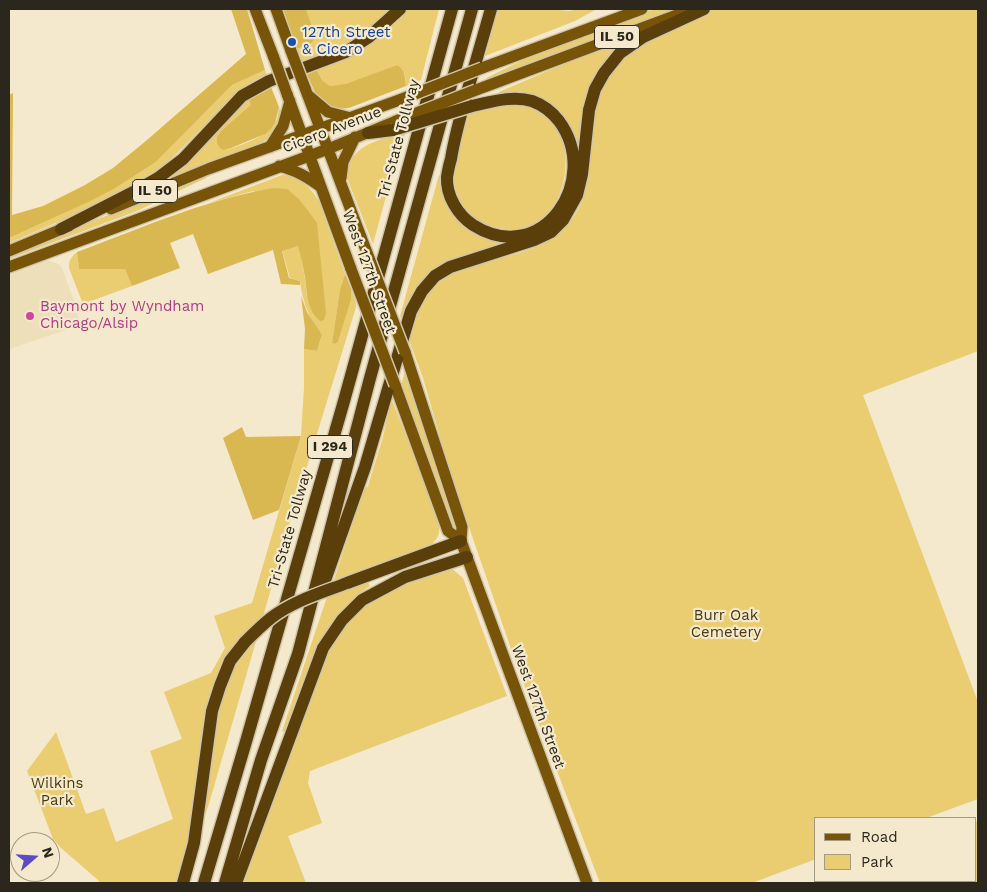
<!DOCTYPE html>
<style>
body{margin:0}
#map{position:relative;width:987px;height:892px;overflow:hidden;background:#f4e9cc;font-family:"Work Sans",sans-serif}
canvas{display:block}
.frame{position:absolute;inset:0;border:10px solid #2b271c;pointer-events:none}
.legend{position:absolute;left:814px;top:817px;width:162px;height:65px;box-sizing:border-box;background:#f4e9cc;border:1px solid #a49b86;margin:0;padding:6px 9px;list-style:none;font-size:15px;color:#2b271c}
.legend li{display:flex;align-items:center;gap:10px;height:25px}
.legend b{width:25px;border:1px solid #a49b86}
.north{position:absolute;left:10px;top:832px;width:50px;height:50px;box-sizing:border-box;background:#f4e9cc;border:1px solid #a49b86;border-radius:50%;rotate:71deg;font-size:14px;font-weight:700;line-height:20px;text-align:center;color:#2b271c}
.north::after{content:'';display:block;margin:auto;width:18px;height:22px;background:#5b4cc4;clip-path:polygon(50% 0,100% 100%,50% 72%,0 100%)}
</style>
<div id="map">
<canvas width="987" height="892"></canvas>
<div class="frame"></div>
<ul class="legend">
<li><b style="height:6px;background:#775408"></b>Road</li>
<li><b style="height:14px;background:#eacc71"></b>Park</li>
</ul>
<div class="north">N</div>
</div>
<script>
const context = document.querySelector('canvas').getContext('2d');
context.lineJoin = 'round';
function fillPath(path, color) { context.fillStyle = color; context.fill(path, 'evenodd'); }
function trace(path, color, width, dash) { context.strokeStyle = color; context.lineWidth = width; context.lineCap = dash ? 'butt' : 'round'; context.setLineDash(dash || []); context.stroke(path); }
function label(font, color, halo, rows, align = 'center') {
  context.font = font + ' "Work Sans",sans-serif'; context.lineWidth = 4.5; context.setLineDash([]); context.textBaseline = 'middle'; context.strokeStyle = halo; context.fillStyle = color; for (const [text, x, y, turn = 0] of rows) {
    context.save(); context.translate(x, y); context.rotate((+turn || 0) * Math.PI / 180); context.textAlign = isNaN(turn) ? turn : align; if (halo) context.strokeText(text, 0, 0); context.fillText(text, 0, 0); context.restore();
  }
}
fillPath(new Path2D(`
 M42 260 50 261 58 264 62 268 76 307 80 325 10 349 9 361V273Z`), '#ecdfba');
fillPath(new Path2D(`
 M306 9H392L359 38 343 46 302 62 297 49 311 43 313 28Z
 M405 9H439L421 80 406 86 405 75 397 65 346 85 330 86 322 80 316 69Z
 M498 9H548L570 11 576 9H597L575 21 485 56Z
 M655 9H678L487 80 486 78 560 42Z
 M715 9H978V351L863 395 978 702V799L926 818H816V859L752 883H600L518 669 451 475 423 378 407 335C412 324 416 309 422 300 424 297 428 294 430 292 437 284 447 275 457 271 495 255 542 257 570 222 588 199 589 175 591 147 593 133 593 119 597 106 611 51 668 27 715 9Z
 M638 32 613 55 578 155C575 140 570 120 557 110 553 107 548 105 543 103 525 92 520 91 499 94V92Z
 M265 70 267 75 255 80 233 97 163 167 123 194 9 243V238L91 201 114 189 139 173 156 162 232 85Z
 M270 85 252 105 222 130 225 150C238 147 268 136 275 123 278 119 278 112 279 107 280 110 282 115 281 119 278 131 267 140 257 146L154 187 237 107Z
 M520 103C532 107 545 111 553 122 577 154 566 216 524 228 520 229 514 229 509 229 500 229 488 227 480 221 465 212 456 199 454 181 453 164 460 149 463 133 465 126 466 120 467 114L477 110Z
 M406 132 399 149 373 244 349 183C341 147 380 139 406 132Z
 M282 175C300 175 310 187 319 201L345 274 340 289 332 343 335 344 338 342 351 300V288L356 303V307L288 528 263 617 222 666 210 694 205 711 191 828 178 883H100L98 880 61 848 53 839 27 771 56 732 86 814 104 808 116 842 173 819 150 751 182 739 164 692 211 673 225 648 214 616 252 603 301 436 304 388V349L317 351 322 336C309 316 303 305 300 281L290 278 282 250 299 246 305 279 307 297 317 223 253 191 209 203Z
 M439 175 442 177C447 186 463 224 470 229 482 238 496 239 511 241L458 259 402 321 400 316Z
 M205 177 206 178 137 211 9 259V254Z
 M77 252 79 269H125L132 286 83 304 69 268C69 260 71 257 77 252Z
 M405 372 459 529 455 531 401 385Z
 M389 393 414 455 438 520C441 532 439 538 430 546L333 583 364 489 368 486 383 437 388 413 387 405Z
 M451 568 463 578 507 696 310 771 308 783 322 823 288 836 306 883H244L306 705 325 654 338 632 372 598 392 587Z
 M367 581 370 586C363 591 355 596 349 603 314 639 302 686 285 732L282 731 327 597Z
 M257 638 208 807 205 815 203 816 216 713 228 679 235 667Z
 M978 821V883H931L930 881H976V822Z`), '#eacc71');
fillPath(new Path2D(`
 M231 9H247L265 70 232 85 156 162 139 173 114 189 91 201 9 238V95L13 93 12 215 43 206 85 185 113 168 147 140 246 54Z
 M281 9H306L313 28 315 39 311 43 297 49Z
 M397 65C405 70 405 77 406 86L349 108 337 109 326 105 317 97 306 72 316 69 322 80 330 86 346 84Z
 M271 87 279 107 275 123 271 129 265 134 231 148 224 150 220 148 217 143V137L222 130 251 105 249 100Z
 M274 188 287 189 299 199 317 223 326 313 324 320 320 321C307 310 307 293 305 277 303 267 301 256 298 246L282 251 289 278 300 281V285L281 284 273 250 208 274 193 234 170 243 180 268 132 286 125 269H79L77 252C142 228 206 199 274 188Z
 M345 274 351 288V300L338 342 335 344 332 343 340 289Z
 M301 296 307 312 322 335 317 351 304 349 305 329Z
 M242 427 246 437 301 436 279 510 253 520 223 438Z`), '#d9b852');
const major = new Path2D(`
 M255 9 274 58
 M276 9 291 51
 M482 68 642 9
 M305 88 361 237
 M476 90 685 12
 M287 94 351 269
 M309 96 328 112 351 118
 M270 147 283 126 290 101
 M279 166C297 171 306 176 321 187
 M341 178 343 162 355 137
 M111 209 208 169 402 99
 M9 251 69 226
 M9 267 328 149 396 121
 M405 352 462 527 461 541 587 883
 M395 385 448 531 461 541`);
const highway = new Path2D(`
 M472 106C491 102 513 95 532 101 543 105 552 112 559 121 602 179 543 269 473 225 458 215 446 196 447 177 448 171 449 165 451 159 454 140 459 122 464 103 473 72 482 40 491 9
 M368 133 393 130
 M61 229 137 190 158 178 183 159 242 96 269 81 346 52 369 37 400 9
 M347 583 461 541
 M323 586 365 467 411 311 422 291 435 276 450 267 534 240 551 232 563 220 577 195 582 174 589 110 595 89 604 73 620 53 643 37 704 9
 M183 883 194 843 212 711 220 686 230 661 245 642
 M204 883 245 745 344 401 452 9
 M225 883 261 760 298 654 369 382 472 9
 M236 883 323 648 342 620 362 600 405 577 467 557`);
trace(major, '#d0c6ac', 14);
trace(highway, '#d0c6ac', 15);
trace(major, '#775408', 11);
trace(highway, '#5a3f0b', 12);
const majorBridge = new Path2D(`
 M291 51 305 88
 M274 58 287 94
 M402 99 482 68
 M396 121 476 90
 M361 237 405 352
 M351 269 395 385`);
const highwayBridge = new Path2D(`
 M393 130 472 106
 M245 642C253 634 262 625 271 618 293 601 321 593 347 583`);
trace(majorBridge, '#d0c6ac', 14, []);
trace(highwayBridge, '#d0c6ac', 15, []);
trace(majorBridge, '#775408', 11);
trace(highwayBridge, '#5a3f0b', 12);
for (const [x, y, r, color] of [
 [292,42,5,"#1a4fb4"],
 [30,316,5,"#d1479c"]
]) { const dot = new Path2D(); dot.arc(x, y, r, 0, 2 * Math.PI); context.fillStyle = color; context.fill(dot); trace(dot, '#f4e9cc', 2); }
for (const [x, y, w] of [
 [617,37,45],
 [155,191,45],
 [330,447,45]
]) { const box = new Path2D(); box.roundRect(x - w / 2, y - 11.5, w, 23, 4); context.fillStyle = '#f4e9cc'; context.fill(box); trace(box, '#2b271c', 1); }
label('bold 14px', '#2b271c', null, [
 ["IL 50",617,37],
 ["IL 50",155,191],
 ["I 294",330,447]
]);
label('15px', '#164399', '#f4e9cc', [
 ["127th Street",302,33],
 ["& Cicero",302,50]
], 'left');
label('15px', '#2b271c', '#f4e9cc', [
 ["Cicero Avenue",332,130,-21],
 ["Tri-State Tollway",399,139,-75],
 ["West 127th Street",369,272,70],
 ["Tri-State Tollway",290,529,-74],
 ["West 127th Street",538,707,70]
]);
label('15px', '#b23c85', '#f4e9cc', [
 ["Baymont by Wyndham",40,307],
 ["Chicago/Alsip",40,324]
], 'left');
label('15px', '#4a3c11', '#f4e9cc', [
 ["Burr Oak",726,616],
 ["Cemetery",726,633],
 ["Wilkins",57,784],
 ["Park",57,801]
]);
</script>
